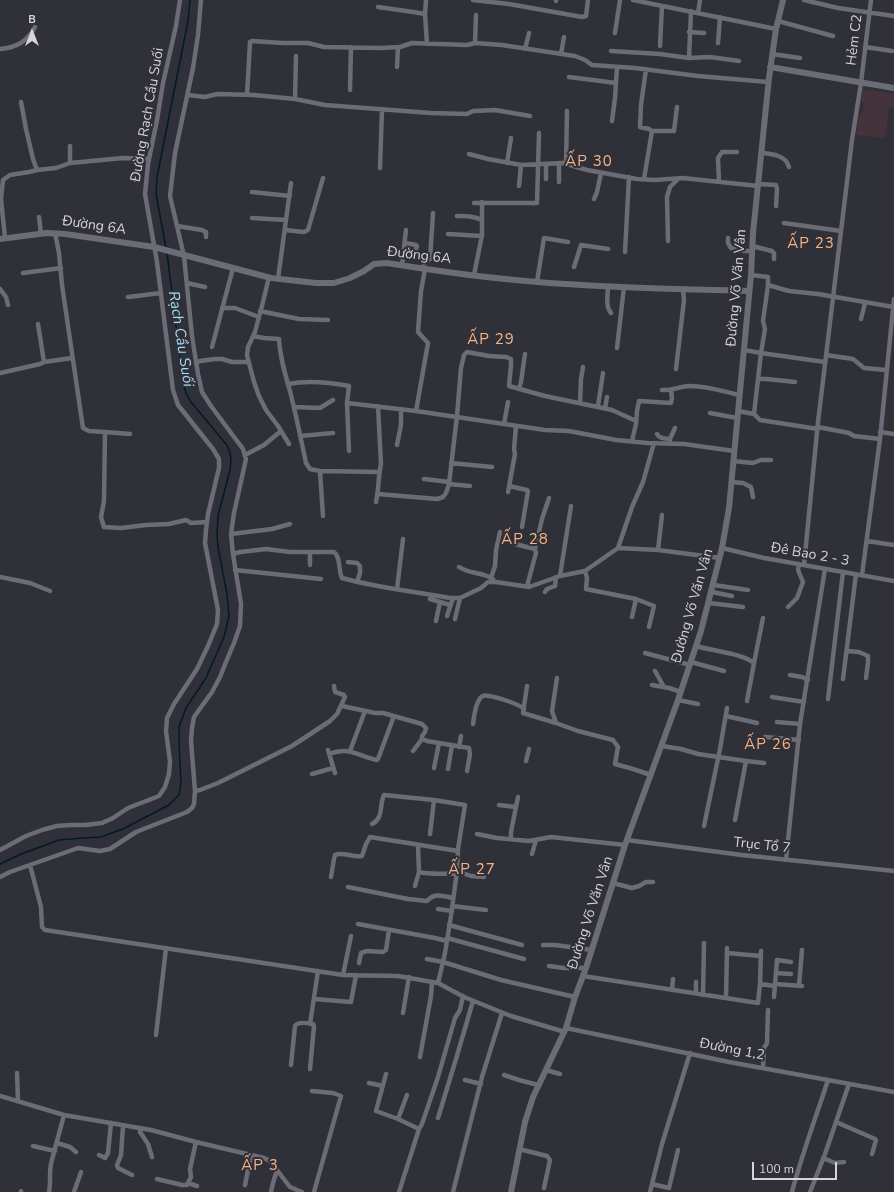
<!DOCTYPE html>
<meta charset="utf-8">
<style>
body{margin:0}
#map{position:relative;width:894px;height:1192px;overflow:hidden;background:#303038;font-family:"Nunito Sans",sans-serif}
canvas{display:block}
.north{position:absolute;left:12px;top:12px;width:40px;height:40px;-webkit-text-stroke:3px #303038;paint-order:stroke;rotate:0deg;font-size:11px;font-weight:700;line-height:16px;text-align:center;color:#d4d4d9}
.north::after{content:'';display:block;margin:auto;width:14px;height:18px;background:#d4d4d9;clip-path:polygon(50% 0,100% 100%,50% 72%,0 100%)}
.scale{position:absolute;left:752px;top:1162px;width:85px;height:18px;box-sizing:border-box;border:2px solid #d4d4d9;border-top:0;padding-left:5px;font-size:12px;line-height:14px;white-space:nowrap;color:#d4d4d9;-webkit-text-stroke:3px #303038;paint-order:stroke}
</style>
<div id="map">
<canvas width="894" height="1192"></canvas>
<div class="north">B</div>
<div class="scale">100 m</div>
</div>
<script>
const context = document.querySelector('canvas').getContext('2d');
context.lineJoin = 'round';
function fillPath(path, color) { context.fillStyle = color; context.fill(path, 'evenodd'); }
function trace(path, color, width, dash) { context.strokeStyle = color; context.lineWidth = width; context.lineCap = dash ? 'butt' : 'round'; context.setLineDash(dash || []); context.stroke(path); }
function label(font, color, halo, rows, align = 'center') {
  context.font = font + ' "Nunito Sans",sans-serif'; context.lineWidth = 4; context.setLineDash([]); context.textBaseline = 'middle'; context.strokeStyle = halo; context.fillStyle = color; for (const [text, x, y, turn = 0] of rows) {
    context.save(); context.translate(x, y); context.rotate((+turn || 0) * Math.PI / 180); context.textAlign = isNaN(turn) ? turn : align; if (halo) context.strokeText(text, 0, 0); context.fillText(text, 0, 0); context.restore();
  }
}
fillPath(new Path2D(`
 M863 89 894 94V107H889L885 138 856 135 859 115H862L864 104 861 101Z`), '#45333c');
trace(new Path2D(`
 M166 248 156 194 157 177 188 21 190 0
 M0 864 21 854 59 840 83 838 101 837 123 829 169 805 179 795 181 783 179 744V727L186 708 206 678 224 637 229 616 227 594 218 547 217 535 218 516 230 470 231 461 230 452 226 444 191 402 186 393 183 383 167 253`), '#001a28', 1.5);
trace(new Path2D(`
 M473 0 509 4 582 17 586 16 588 0
 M633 0 776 29
 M804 0 838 8 894 16
 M556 1V0
 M378 7 413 12 425 14 427 44
 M698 13 700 0
 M425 14 426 0
 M778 21 833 36
 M689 32 704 33
 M615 33 620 0
 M475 43 476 15
 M718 43 720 17
 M660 46 662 6
 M865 47 892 51
 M0 49C15 48 28 41 35 27
 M525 49 529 33
 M611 51 660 54 689 58 710 57 739 61
 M561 54 564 37
 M772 54 800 58
 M296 56 295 99 325 105 431 113 467 114 473 111 495 110 530 116
 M689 58 691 11
 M397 67 398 47
 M646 69 641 105 640 127 649 129 652 131H674L677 107
 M569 77 616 83
 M350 90 351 47
 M188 95 205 97 217 94 254 95 295 99
 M247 95 250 42 252 41 283 43H308L324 47 380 48 400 47 412 43 467 45 475 43 502 45 575 56 585 60 592 65 635 68 698 76 768 82
 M21 102 26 129 33 159 37 170
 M612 121 615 98 617 67
 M761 153C772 154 786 155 789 167
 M469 154 488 159 521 165 563 163 587 170 637 179 655 180 683 178 758 186
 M70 163 123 158 149 159
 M507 163 511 138
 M546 164V179
 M566 164 567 111
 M380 168 382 109
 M644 179 652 131
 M559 182V163
 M719 182 718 158 722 152H737
 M758 184 776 185 777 189 776 206
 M519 186 521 165
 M252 192 290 196
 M594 199 597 192 601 173
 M474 203H537L539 133
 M457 216C466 216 473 216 482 220
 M39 217 41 234
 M252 218 286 220
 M784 223 841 231
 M177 226 202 230 206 232V237
 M285 230 304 232 308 230 323 178
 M55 233 59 253 62 285 83 428 89 431 105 432 104 501 101 517 104 527 121 528 146 525 169 524 186 520 191 523 207 522
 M448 234 482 236
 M5 238 1 199 3 180 10 175 29 172 37 170 56 168 70 163V146
 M728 238V243L731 248 745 251H752
 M668 241 667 197 670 187 678 179
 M752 246 772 251 774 253V259
 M625 252 629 177
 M403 257C411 255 415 254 417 246L416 245 405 243
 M402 265 406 230
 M574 267 581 245 608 249
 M422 269 425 262 430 259 433 213
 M23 273 61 268
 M474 275 482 235V202
 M751 275 768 277V285L789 291 818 294 894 307
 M269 277 263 302 255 332 248 347 247 355 254 382 259 396 266 410 278 426 289 444
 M278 279 291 183
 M537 282 544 238 568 242
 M187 283 205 287
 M608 286C608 295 605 306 611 313
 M0 289 6 297 8 305
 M128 297 161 293
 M222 308H235L259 317
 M260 311 299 319 328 320
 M861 319 865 303
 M253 336 264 338 279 339C280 357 285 374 290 391 296 415 301 439 306 463L310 469 320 471 379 472
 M212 347 233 268
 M617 348 624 287
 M744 350 761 353 765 329 763 321 768 285
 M826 355 853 359 864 368 886 370
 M44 362 72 358
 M196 363 200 361 215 359H222L232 362H248
 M676 369 684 300 683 289
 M0 373 40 364 44 362 38 324
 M759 379H767L795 382
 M288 384C308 380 328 382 349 386L347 403 416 411 545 430 569 431 616 440 647 443 684 444 734 451
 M519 389 521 382 525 354
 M662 390C672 391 680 386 690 386 706 386 723 391 739 395
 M347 403 349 451
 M580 403 581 379 583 367
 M598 406 603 373
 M294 407 320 408 333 400
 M605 408 607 397
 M416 411 428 343 418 332 421 291 425 269
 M738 411 754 414 760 420 818 429
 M710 413 737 418
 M754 414 761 353 825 362
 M504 424 508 402
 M818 427 849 433 854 436 880 439
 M105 432 130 434
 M880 432 894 434
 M657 434C659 438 665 439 670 439
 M300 436 333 433
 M632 441 636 424 637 411 639 401 671 403 672 398 671 390
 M670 444V439L675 428
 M397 445 401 425V409
 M245 455 264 445 281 431
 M733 461 753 463 761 460H771
 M451 463 492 467
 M320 471 323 516
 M424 479 449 482
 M731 482 743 483 751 487 753 497
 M449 484 470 486
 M509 486 527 490 528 491 522 527
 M508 492 515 454 514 449 516 426
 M378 494 437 499 443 497 446 493 449 484 457 416 461 368 464 355 467 352 489 356 506 357 511 359V365L509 386 545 396 612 410 636 421
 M376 502C379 489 378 477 381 464L378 406
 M231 534 272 529 290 524
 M867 541 894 545
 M515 544 535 549
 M618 548 632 507 643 482 654 443
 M722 548 764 558 894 581
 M658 550 662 515
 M233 554 240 552 266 549 290 552H334C341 557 338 570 342 578 377 588 414 591 450 598H460L481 588 488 582H496L529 587 560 576 585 571 618 548 658 550 720 558
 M348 562 357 563 360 566V573L357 582
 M310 565V552
 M804 565 818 422 829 331 852 140 861 83 871 0
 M459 567C469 574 483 572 493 579
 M235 570 321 579
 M585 571 587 578 586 589 636 599 654 606 649 627
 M862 575 880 439 894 299
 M560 576 571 506
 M0 577 30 583 50 591
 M491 578 495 566 496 550 500 532
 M714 585 748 590
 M527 586 536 553 535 549 542 519 549 498
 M397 589 403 539
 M545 592 547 589 555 586 556 577
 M712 592 732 596
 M430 599 450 605
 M709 603 743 607
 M788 607 797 598 803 582 798 570 799 564
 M447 616 453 598
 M632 617 636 599
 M455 619 460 598
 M436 621 440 602
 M696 646C713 651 741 653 754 663L747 701
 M847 651 859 652 868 656V663L866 678
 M645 653 690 665
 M691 662 724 671
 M754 663 763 618
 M655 671 664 687
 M790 675 802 677 808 680
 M557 678 552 711 556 723 578 731 613 740 618 747 615 764 633 769 651 775
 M843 679 856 574
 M652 685 669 688 681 692
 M527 686 523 713 556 723
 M772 697 804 702
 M828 699 843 572
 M678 700 698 704
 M342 706 375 713H383L422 724 426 728 425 732 422 736V739L413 751
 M726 716 757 723
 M777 722 800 724
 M473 724C474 717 475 706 479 700 481 696 485 695 489 696 497 697 519 704 524 709
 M765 737 799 740
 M422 739 427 741 469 748 470 754 467 771
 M662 746 681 749 698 754 746 761 735 820
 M459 747 461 736
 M328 750 335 773
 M350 751 365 711
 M329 754C351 746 357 756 377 760L378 759 394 716
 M526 761 529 749
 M746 761 764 763
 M434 768 439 743
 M448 769 452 745
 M312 774 333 768
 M195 791 200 790 218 783 292 746 330 721 337 714 345 697 344 695 335 692 334 686
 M499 805 516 807
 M372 824C384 818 379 805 384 795L434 800
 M704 826 720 749 727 708
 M430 834 434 800 465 805 458 849 457 871 451 916 445 953 438 983
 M477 834 497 838 529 841 551 837 625 845
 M511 839V832L518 797
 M627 840 742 855 894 871
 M0 850 26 836 42 830 57 826 70 825H85L102 823 113 818 128 808 159 796 165 787 169 774 170 762 166 731 167 718 174 704 197 669 208 646 217 624 218 610 205 543 206 530 208 514 219 468V459L213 449 178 405 173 390 157 262 145 194 148 164 157 120 163 83 176 26 180 0
 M532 854 536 840
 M786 860 800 724 825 569
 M30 865 41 907 42 927 45 930 343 975 398 976 438 983 464 997 511 1016 565 1032
 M457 871 471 876 484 877
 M419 872C430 875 445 873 457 874
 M0 877 10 872 78 848 100 851 110 849 136 832 187 812 192 808 194 804 195 791 191 741 192 728 194 717 212 692 220 677 226 662 234 643 240 626 241 604 233 554 231 534 234 513 246 459 243 449 211 406 202 392 198 374 192 336 184 256 170 196 175 153 193 68 198 35 201 0
 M331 877 334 859 335 855C343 851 353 858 362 856L366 844 370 837 458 851
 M613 883 632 888 639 886 646 882H653
 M415 886 419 872 418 846
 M348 887 408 899 427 901C435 892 443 896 453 898
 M452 906 486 910
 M438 909 452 911
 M358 924 435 938 447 941
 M449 925 522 945
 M447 938 524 959
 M543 945H555L592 950
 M727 953 761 956
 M427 959 443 962 501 980 575 997
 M359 963 361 953 367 951 383 952 386 950 389 930
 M549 966 564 968H586
 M776 973 791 974
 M343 975 351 936
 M583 976 758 1003 760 984 761 951
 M760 984 775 986
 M775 984 802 986
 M799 986 802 950
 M672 990 673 979
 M696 993V982
 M703 995 704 943
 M774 997 777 960 791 962
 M726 998 727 948
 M314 999 351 1002 356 975
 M403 1013 409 977
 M310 1024 318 971
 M566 1028 729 1062 894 1092
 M156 1035 166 948
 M420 1057 431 996 432 982
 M291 1065 295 1026C298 1021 308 1023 313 1024L314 1026 310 1069
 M763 1068 764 1048 767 1043 768 1010
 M546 1070 560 1074
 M17 1073 18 1101
 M386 1074 376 1111 398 1119 419 1129
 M504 1075 519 1080 538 1085
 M465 1080 481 1084
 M369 1083 383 1086
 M312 1091 333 1093 341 1096 314 1192
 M0 1096 64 1115 151 1130 196 1142 264 1158 270 1161 290 1187 302 1192
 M438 1118 456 1059 473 1001
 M398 1119 407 1095
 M836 1122 875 1139 876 1140 872 1154
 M123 1126 121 1155 117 1165 118 1168 132 1175
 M141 1128 140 1132 148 1144 152 1157
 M57 1143 70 1147 76 1152
 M33 1146 55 1151
 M519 1149 547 1156 550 1160 544 1188
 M99 1155 105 1158 108 1153 111 1123
 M823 1158 835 1163 844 1162
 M157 1179 182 1185H187L191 1177 190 1169 196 1142
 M188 1183 197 1186
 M652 1184 669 1188 678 1150
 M245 1185 251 1155
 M21 1192V1191
 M49 1192C51 1183 49 1173 51 1164 55 1147 60 1131 64 1115
 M74 1192 81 1172
 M271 1192 273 1183 277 1170
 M399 1192 419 1129 422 1124 438 1077 455 1018 460 1010 463 996
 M453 1192 482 1077 502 1013
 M650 1192 662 1144 690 1053
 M792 1192C802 1154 816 1117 828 1080
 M810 1192 825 1154 849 1084`), '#6b6c75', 4.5);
trace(new Path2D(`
 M770 67 894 88
 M0 239 47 233 65 234 154 247 271 278 316 283H334L350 278 364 271 374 264 387 263C436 271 487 278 537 282 608 288 679 289 749 291
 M511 1192 525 1122 533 1097 566 1028 575 997 586 968 625 845 678 700 701 631 722 548 729 508 751 275 753 233 769 78 776 29 783 0`), '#6b6c75', 6);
label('14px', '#d4d4d9', '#303038', [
 ["Hẻm C2",855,40,-83],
 ["Đường Rạch Cầu Suối",148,115,-80],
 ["Đường 6A",94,226,8],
 ["Đường 6A",419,256,7],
 ["Đường Võ Văn Vân",737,288,-85],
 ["Đê Bao 2 - 3",810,555,10],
 ["Đường Võ Văn Vân",693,606,-74],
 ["Trục Tổ 7",762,846,6],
 ["Đường Võ Văn Vân",591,913,-72],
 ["Đường 1,2",732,1050,11]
]);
context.letterSpacing = '1px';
label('15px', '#f7b386', '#303038', [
 ["ẤP 30",589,162],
 ["ẤP 23",811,244],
 ["ẤP 29",491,340],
 ["ẤP 28",525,540],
 ["ẤP 26",768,745],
 ["ẤP 27",472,870],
 ["ẤP 3",260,1166]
]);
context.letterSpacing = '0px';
label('italic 15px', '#a1d9f7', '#303038', [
 ["Rạch Cầu Suối",180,339,81]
]);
</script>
